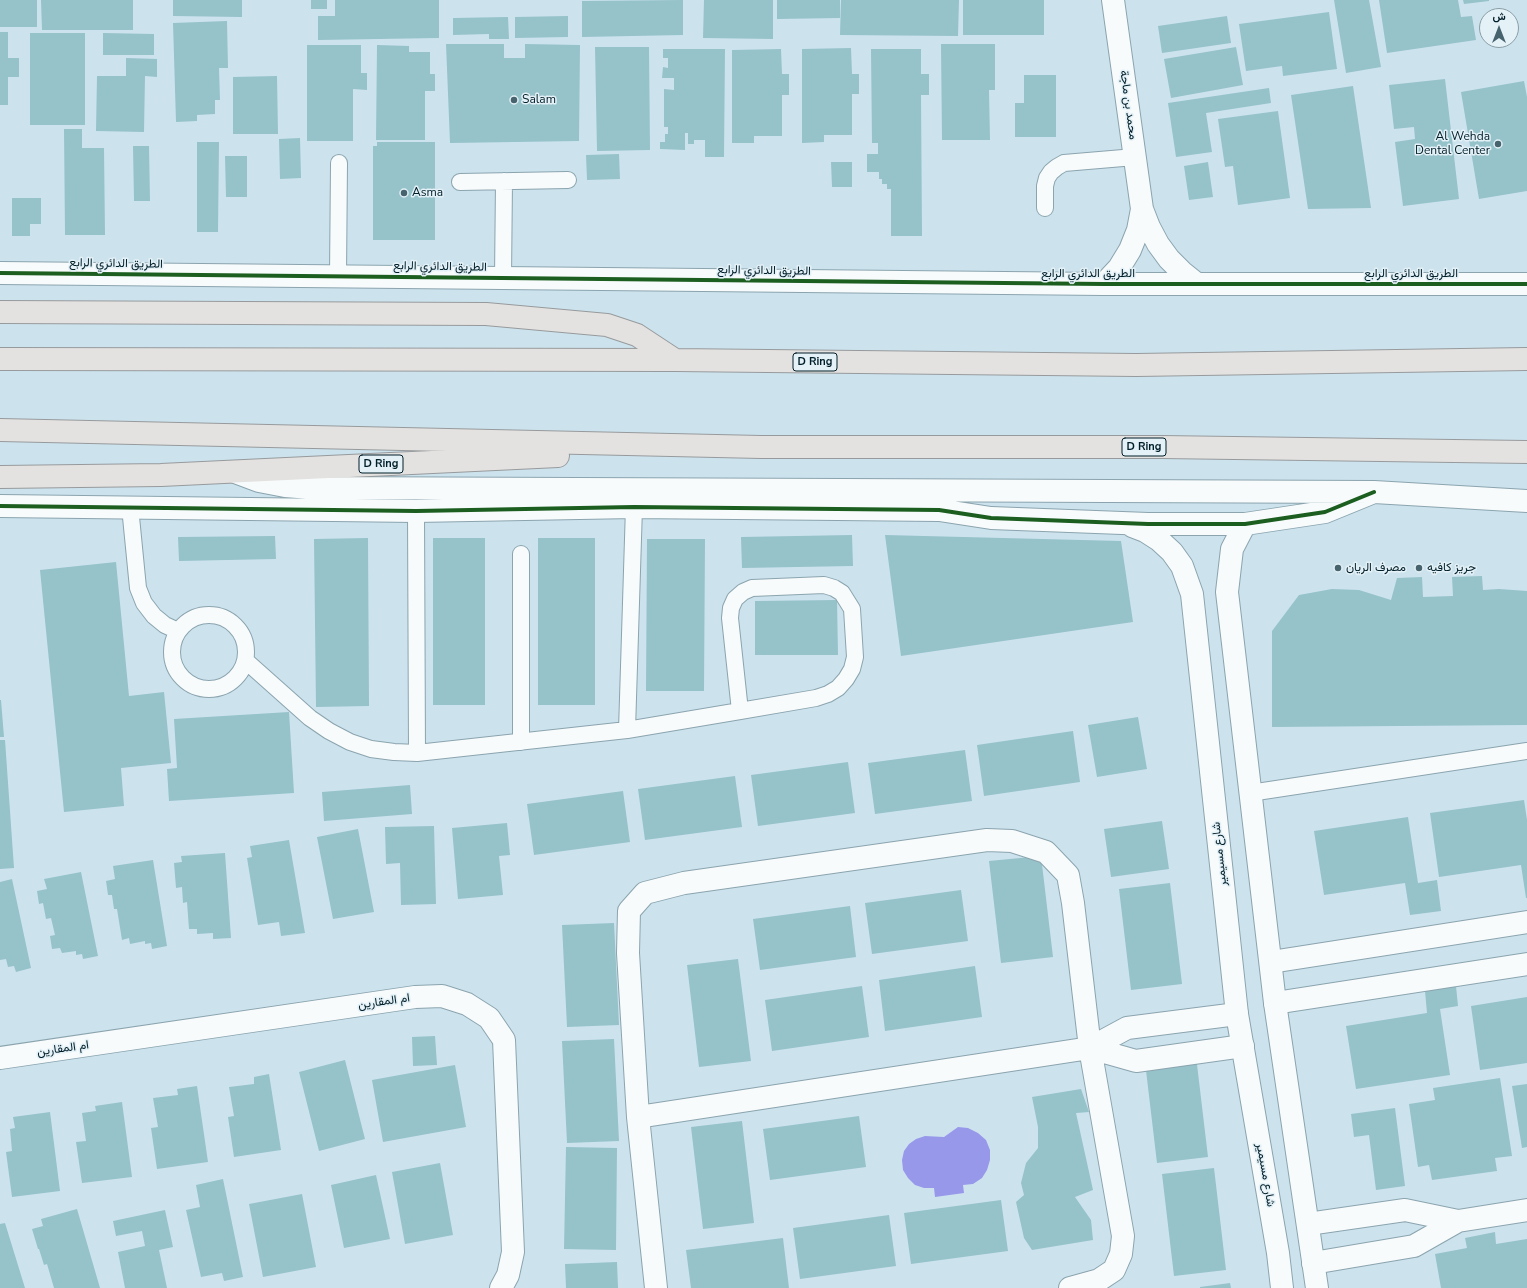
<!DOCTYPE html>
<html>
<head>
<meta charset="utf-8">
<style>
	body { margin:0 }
	#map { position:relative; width:1527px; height:1288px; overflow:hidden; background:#cce3ee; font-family:"Nunito Sans",Vazirmatn,sans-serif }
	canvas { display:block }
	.north { position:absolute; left:1479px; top:8px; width:40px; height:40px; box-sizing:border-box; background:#e4f1f7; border:1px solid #899da5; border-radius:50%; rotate:0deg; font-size:11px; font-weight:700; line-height:16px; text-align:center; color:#001e29 }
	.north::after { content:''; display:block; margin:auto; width:14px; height:18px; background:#47636e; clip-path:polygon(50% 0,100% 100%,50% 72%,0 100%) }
</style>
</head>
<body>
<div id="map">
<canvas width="1527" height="1288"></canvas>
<div class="north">ش</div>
</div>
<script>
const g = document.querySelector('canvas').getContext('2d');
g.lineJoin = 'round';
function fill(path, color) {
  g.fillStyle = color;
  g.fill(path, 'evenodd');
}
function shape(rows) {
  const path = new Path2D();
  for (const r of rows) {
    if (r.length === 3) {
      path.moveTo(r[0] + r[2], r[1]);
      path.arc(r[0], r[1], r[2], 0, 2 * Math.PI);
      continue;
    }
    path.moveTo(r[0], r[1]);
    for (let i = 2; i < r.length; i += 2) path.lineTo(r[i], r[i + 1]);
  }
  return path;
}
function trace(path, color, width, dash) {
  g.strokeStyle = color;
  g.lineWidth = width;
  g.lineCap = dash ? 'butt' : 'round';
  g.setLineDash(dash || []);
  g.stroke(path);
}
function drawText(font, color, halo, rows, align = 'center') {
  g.font = font + ' "Nunito Sans",Vazirmatn,sans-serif';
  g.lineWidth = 3;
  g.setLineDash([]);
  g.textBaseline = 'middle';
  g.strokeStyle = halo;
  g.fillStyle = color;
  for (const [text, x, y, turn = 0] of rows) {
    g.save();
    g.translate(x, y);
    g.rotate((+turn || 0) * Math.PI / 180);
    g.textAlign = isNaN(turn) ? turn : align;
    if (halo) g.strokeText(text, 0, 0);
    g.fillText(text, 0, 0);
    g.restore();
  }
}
fill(shape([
	[958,1127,968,1128,978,1133,986,1140,990,1150,990,1160,987,1170,982,1178,973,1184,963,1185,964,1193,935,1197,934,1188,924,1188,915,1185,908,1178,903,1170,902,1160,904,1151,909,1144,916,1139,925,1136,944,1137]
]), '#9898eb');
fill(shape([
	[0,0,37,0,37,27,0,27],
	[41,0,133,0,133,30,42,30],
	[173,0,242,0,242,17,173,16],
	[311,0,327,0,327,9,311,9],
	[335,0,439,0,439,38,318,40,318,16,335,16],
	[683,0,683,35,582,37,582,1],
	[704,0,773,0,773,39,703,38],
	[777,0,840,0,840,18,777,19],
	[841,0,959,0,958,36,840,35],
	[963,0,1044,0,1044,35,963,35],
	[1334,0,1369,0,1381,67,1346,73],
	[1379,0,1458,0,1461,17,1472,16,1476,40,1387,53],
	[1463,0,1489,0,1489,1,1464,4],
	[1329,12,1337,69,1283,76,1282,66,1246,71,1239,24],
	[568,16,568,37,515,38,515,17],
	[1227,16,1231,43,1162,53,1158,26],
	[508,17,509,39,489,39,489,34,453,35,453,18],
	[227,21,228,68,219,68,220,100,215,100,215,114,197,115,197,121,176,122,173,23],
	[0,32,8,32,8,58,19,58,19,77,8,77,8,105,0,105],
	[30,33,85,33,85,125,30,125],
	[103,33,154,34,154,55,103,55],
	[446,44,504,44,504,58,525,58,525,44,580,45,579,141,450,143],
	[941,44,995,44,995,90,989,90,990,140,942,140],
	[307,45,361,45,361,73,367,73,367,90,353,89,353,141,307,141],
	[377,45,409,46,409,52,430,52,430,74,435,74,435,91,425,91,425,140,376,140],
	[595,47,649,47,650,150,597,151],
	[1236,47,1243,85,1171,98,1164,59],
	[851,48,852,74,859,74,859,94,852,94,852,135,824,135,824,142,802,143,802,49],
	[663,49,725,49,724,157,705,157,705,140,694,140,694,144,688,144,688,133,685,133,685,150,660,149,660,142,665,142,665,134,668,134,668,127,664,127,664,89,674,90,674,78,662,78,663,67,668,68,668,58,663,58],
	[781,49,782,74,789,74,789,95,782,95,782,136,754,136,754,143,732,143,732,50],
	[871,49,921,49,921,74,929,74,929,95,921,95,922,236,891,236,891,189,887,189,887,184,882,184,882,179,879,179,879,172,867,172,867,154,878,154,878,143,872,143],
	[126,58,157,59,157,77,145,76,144,132,96,131,97,76,126,76],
	[1024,75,1056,75,1056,137,1015,137,1015,103,1024,103],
	[277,76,278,134,233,134,233,77],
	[1445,79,1459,199,1403,206,1395,142,1415,139,1414,127,1394,129,1389,85],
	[1524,81,1527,97,1527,191,1479,199,1461,92],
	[1353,86,1371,208,1308,209,1291,95],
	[1269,88,1271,103,1206,113,1212,152,1176,157,1168,103],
	[1278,111,1290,198,1238,205,1233,166,1225,167,1218,119],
	[64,129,82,129,82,148,104,148,105,235,65,235],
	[300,138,301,178,280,179,279,139],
	[197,142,219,142,218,232,197,232],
	[377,142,435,142,435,240,373,240,373,146,377,146],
	[133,146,149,146,150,201,134,201],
	[619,154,620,179,587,180,586,155],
	[225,156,247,156,247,197,226,197],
	[831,162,852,162,852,187,832,187],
	[1208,162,1213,197,1189,200,1184,166],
	[12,198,41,198,41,224,30,224,30,236,12,236],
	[852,535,853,566,742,568,741,537],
	[885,535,1121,541,1133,622,901,656],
	[275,536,276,559,179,561,178,537],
	[368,538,369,706,316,707,314,539],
	[433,538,485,538,485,705,433,705],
	[538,538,595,538,595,705,538,705],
	[647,539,705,539,704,691,646,691],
	[116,562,129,696,164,692,171,763,121,768,124,806,64,812,40,570],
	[1482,576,1483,590,1499,589,1527,591,1527,725,1272,727,1272,631,1299,595,1332,589,1359,590,1391,600,1397,578,1422,577,1423,597,1453,596,1452,577],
	[837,600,838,655,755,655,755,601],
	[0,700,1,700,4,737,0,737],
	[289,712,294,793,169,801,167,769,177,768,174,719],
	[1138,717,1147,769,1097,777,1088,725],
	[1073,731,1080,782,984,796,977,745],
	[0,740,5,740,14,868,0,869],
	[965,750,972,801,875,814,868,763],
	[848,762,855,813,758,826,751,775],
	[735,776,742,827,645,840,638,789],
	[410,785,412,814,324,821,322,792],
	[623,791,630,842,534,855,527,804],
	[1524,800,1527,820,1527,898,1526,898,1521,865,1439,877,1430,813],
	[1408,817,1418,883,1437,880,1441,911,1410,915,1405,883,1324,895,1314,831],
	[1162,821,1169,869,1111,877,1104,829],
	[507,823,510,855,499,856,503,895,458,899,452,828],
	[434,826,436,904,401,905,400,863,386,864,385,827],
	[358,829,374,912,333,919,317,837],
	[289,840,305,933,281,936,279,922,258,925,247,858,252,857,250,846],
	[225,853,231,938,213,939,213,933,197,934,197,929,189,929,187,902,183,903,182,887,176,888,174,863,182,862,181,856],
	[1041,856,1053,957,1001,963,989,861],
	[153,860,167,946,152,949,151,943,145,944,145,941,130,944,129,938,122,940,117,909,114,909,112,895,108,895,106,881,115,879,113,866],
	[81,872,98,956,83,959,82,954,76,955,76,951,62,953,60,948,52,949,50,936,55,935,51,918,46,919,43,903,39,904,37,891,47,889,44,879],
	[12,879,31,968,16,972,14,966,8,967,6,959,0,960,0,882],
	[1170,883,1182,984,1131,990,1119,889],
	[961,890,968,941,872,954,865,903],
	[850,906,856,957,760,970,753,919],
	[614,923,619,1025,567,1027,562,925],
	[738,959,751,1061,699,1067,687,965],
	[975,966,982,1017,885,1031,879,980],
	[862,986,869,1037,772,1051,765,1000],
	[1456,986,1458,1006,1440,1009,1450,1075,1356,1089,1346,1026,1427,1013,1425,991],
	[1527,997,1527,1063,1480,1070,1471,1006],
	[435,1036,437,1065,413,1066,412,1037],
	[614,1039,619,1141,567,1143,562,1041],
	[1196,1056,1208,1157,1157,1163,1145,1062],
	[345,1060,365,1139,319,1151,299,1072],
	[455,1065,466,1127,383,1142,372,1080],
	[269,1074,281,1150,234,1157,228,1117,234,1116,229,1087,254,1084,254,1077],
	[1500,1078,1512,1156,1495,1158,1497,1171,1432,1180,1429,1165,1418,1167,1409,1104,1435,1100,1433,1088],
	[1527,1084,1527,1147,1522,1148,1512,1086],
	[197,1086,208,1162,157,1169,151,1128,158,1127,153,1098,178,1095,177,1089],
	[1081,1089,1089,1112,1076,1113,1093,1190,1075,1197,1091,1220,1093,1240,1032,1250,1024,1238,1016,1202,1024,1195,1021,1183,1026,1163,1038,1148,1038,1127,1032,1097],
	[122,1102,132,1177,82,1183,76,1142,86,1141,82,1113,96,1111,95,1106],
	[1395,1108,1405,1186,1376,1190,1369,1135,1354,1137,1351,1114],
	[50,1112,60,1191,12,1197,6,1152,12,1151,10,1129,15,1128,13,1117],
	[859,1116,866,1167,770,1180,763,1129],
	[742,1121,754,1223,703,1229,691,1127],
	[566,1147,617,1148,616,1250,564,1249],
	[440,1163,453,1235,405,1244,392,1172],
	[1214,1168,1226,1270,1174,1276,1162,1174],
	[376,1175,390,1239,344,1248,331,1185],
	[223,1179,243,1277,224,1281,222,1273,201,1277,186,1210,200,1207,196,1185],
	[302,1194,316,1267,263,1277,249,1204],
	[1001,1200,1008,1251,911,1264,904,1213],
	[77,1209,100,1288,54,1288,47,1264,44,1265,39,1249,38,1249,32,1229,43,1226,41,1219],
	[165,1210,173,1247,159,1250,167,1288,125,1288,118,1252,145,1246,142,1231,116,1236,113,1221],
	[889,1215,896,1266,800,1279,793,1228],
	[5,1223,25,1288,0,1288,0,1224],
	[1495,1232,1496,1244,1527,1239,1527,1288,1441,1288,1435,1254,1467,1248,1465,1238],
	[783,1238,789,1288,691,1288,686,1250],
	[617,1262,618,1288,566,1288,565,1264],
	[1230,1283,1231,1288,1200,1288,1200,1287]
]), '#96c2ca');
const service = shape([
	[460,182,568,180],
	[1045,208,1045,186,1047,178,1051,172,1057,167,1064,163,1135,157],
	[338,276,339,163],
	[503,278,504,181],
	[130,507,138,588,144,603,154,616,165,625,178,631],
	[416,511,417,753],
	[521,554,521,742],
	[209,652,37],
	[246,661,310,718,329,731,350,742,371,749,394,752,417,753,627,730,740,711,816,698,828,694,838,688,846,679,852,669,855,657,852,609,842,593,834,588,824,585,752,588,743,592,735,599,731,608,730,618,740,711],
	[627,730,634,507],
	[1250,793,1527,751]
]);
const minor = shape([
	[1113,0,1142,209,1149,227,1158,244,1169,259,1182,272,1197,284],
	[0,273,1104,284,1527,284],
	[1104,284,1119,268,1130,250,1138,230,1142,209],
	[1271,962,1527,922],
	[1275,1003,1527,964],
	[1090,1048,1136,1061,1243,1046],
	[0,1058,415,997,442,996,467,1004,489,1018,504,1040,513,1252,508,1275,501,1288],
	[638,1117,1090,1048,1127,1028,1237,1014],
	[1308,1224,1405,1210,1458,1221,1527,1210],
	[1313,1263,1414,1246,1458,1221],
	[656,1288,638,1117,628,953,629,911,645,893,684,883,987,840,1012,841,1046,852,1068,875,1073,903,1090,1048,1123,1236,1121,1254,1114,1270,1099,1280,1070,1288]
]);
const tertiary = shape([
	[235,472,259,481,285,486,311,488,1374,492,1527,501],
	[0,506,416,511,634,507,939,510,991,518,1148,524,1245,524,1325,512,1374,492],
	[1245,524,1232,549,1227,592,1275,1003,1317,1288],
	[1132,526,1145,531,1159,540,1172,552,1182,566,1192,594,1237,1014,1278,1253,1282,1288]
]);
const primary = shape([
	[0,312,486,314,607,325,637,335,675,360],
	[0,359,675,360,1136,365,1527,359],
	[0,430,761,447,1161,447,1527,452],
	[0,477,161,475,558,456]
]);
trace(service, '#8ba4ae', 18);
trace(minor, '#8ba4ae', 24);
trace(tertiary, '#8ba4ae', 24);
trace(primary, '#979a9c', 24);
trace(service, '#f7fbfc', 16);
trace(minor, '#f7fbfc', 22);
trace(tertiary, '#f7fbfc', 22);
trace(primary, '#e4e2e1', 22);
trace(shape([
	[0,273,1104,284,1527,284],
	[0,506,416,511,634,507,939,510,991,518,1148,524,1245,524,1325,512,1374,492]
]), '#1b5e20', 4);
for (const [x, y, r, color] of [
	[514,100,4,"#47636e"],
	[1498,144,4,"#47636e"],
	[404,193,4,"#47636e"],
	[1338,568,4,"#47636e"],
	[1419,568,4,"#47636e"]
]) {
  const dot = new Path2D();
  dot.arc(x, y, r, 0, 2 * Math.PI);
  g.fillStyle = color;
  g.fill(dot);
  trace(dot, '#e4f1f7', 1.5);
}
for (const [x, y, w] of [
	[815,362,44],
	[1144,447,44],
	[381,464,44]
]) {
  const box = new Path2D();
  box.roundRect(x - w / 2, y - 9, w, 18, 3);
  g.fillStyle = '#e4f1f7';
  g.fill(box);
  trace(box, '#001e29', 1);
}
drawText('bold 11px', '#001e29', null, [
	["D Ring",815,362],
	["D Ring",1144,447],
	["D Ring",381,464]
]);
drawText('12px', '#001e29', '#e4f1f7', [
	["Salam",522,100],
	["Al Wehda",1490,137,"right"],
	["Dental Center",1490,151,"right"],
	["Asma",412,193],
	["مصرف الريان",1346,568],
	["جريز كافيه",1427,568]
], 'left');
drawText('12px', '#001e29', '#e4f1f7', [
	["محمد بن ماجة",1128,105,82],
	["الطريق الدائري الرابع",116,264,1],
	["الطريق الدائري الرابع",440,267,1],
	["الطريق الدائري الرابع",764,271,1],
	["الطريق الدائري الرابع",1088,274],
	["الطريق الدائري الرابع",1411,274],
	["شارع مسيمير",1220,854,-96],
	["ام المقارين",384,1002,-8],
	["ام المقارين",63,1049,-8],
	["شارع مسيمير",1265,1175,80]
]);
</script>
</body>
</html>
